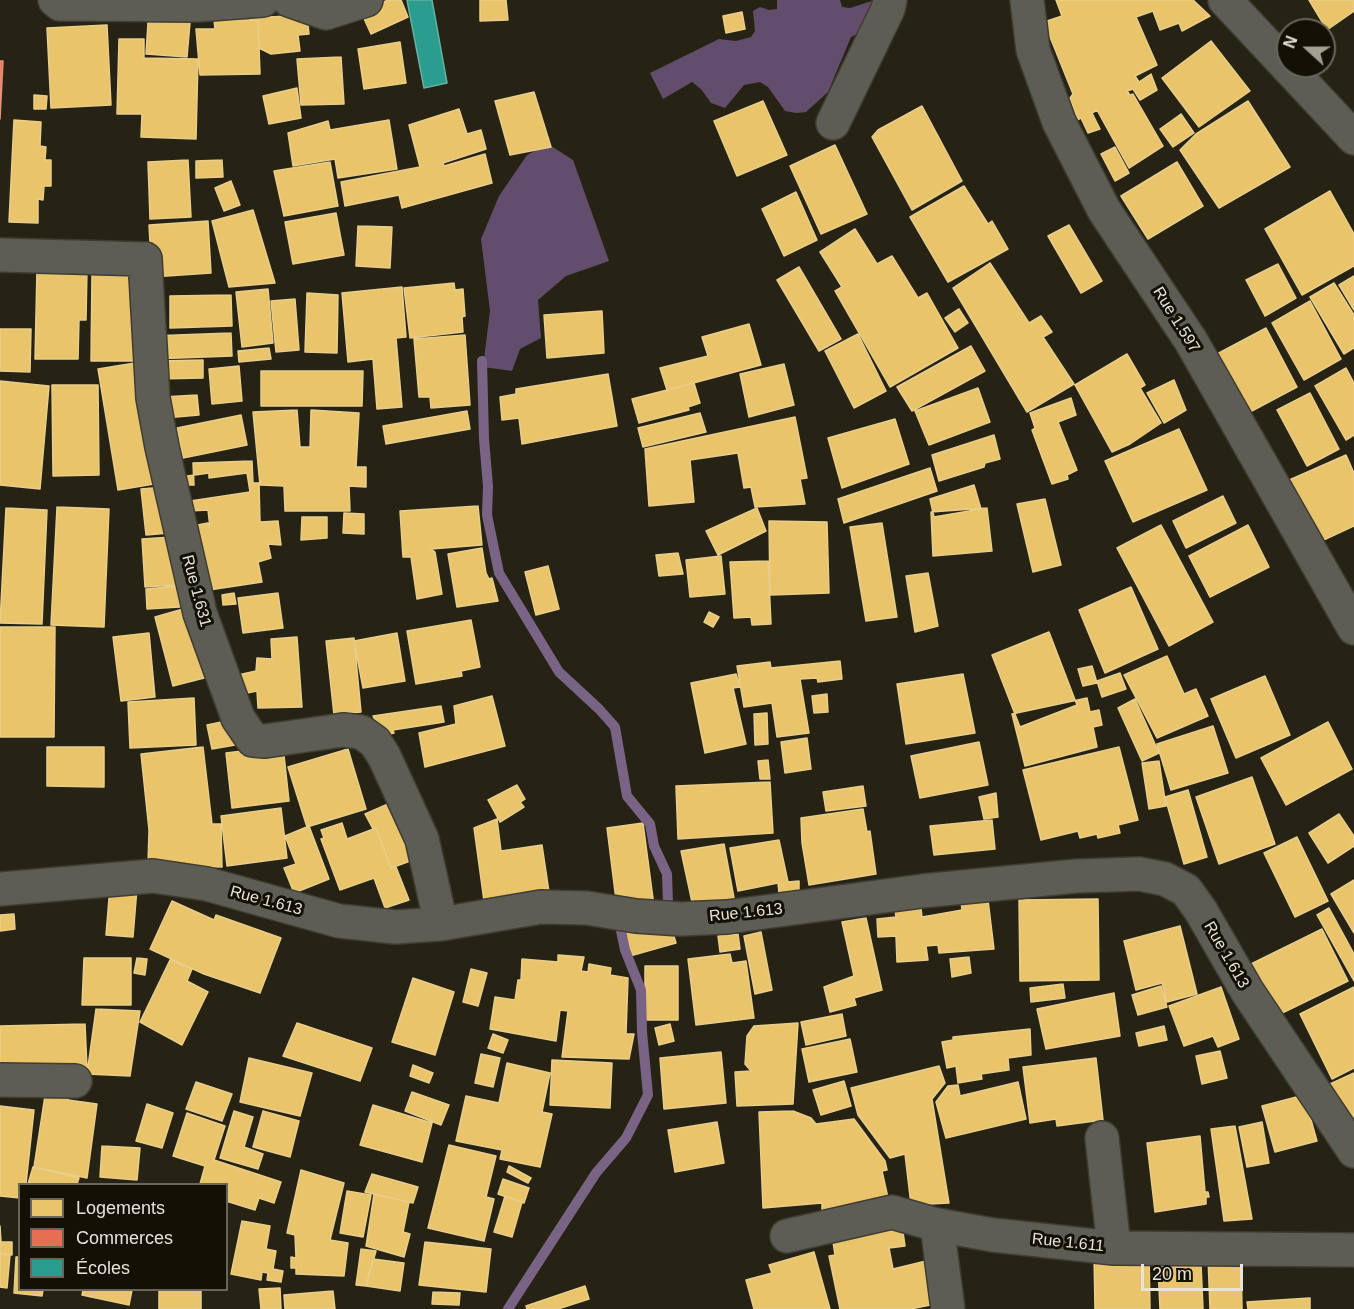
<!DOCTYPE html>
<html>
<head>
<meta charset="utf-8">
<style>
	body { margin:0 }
	#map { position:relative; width:1354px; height:1309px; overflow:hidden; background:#262315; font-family:Arial,sans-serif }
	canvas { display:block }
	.legend { position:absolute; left:18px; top:1183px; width:210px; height:108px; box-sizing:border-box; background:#131006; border:2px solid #686559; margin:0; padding:8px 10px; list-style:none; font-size:18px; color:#e7e4d5 }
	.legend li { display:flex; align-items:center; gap:12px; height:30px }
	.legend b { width:30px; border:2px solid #686559 }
	.north { position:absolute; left:1276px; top:18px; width:60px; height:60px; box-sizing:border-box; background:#131006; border:2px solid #686559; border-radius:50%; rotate:291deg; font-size:16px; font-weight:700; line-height:24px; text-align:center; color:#e7e4d5 }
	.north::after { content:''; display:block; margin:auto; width:21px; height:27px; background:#a3a092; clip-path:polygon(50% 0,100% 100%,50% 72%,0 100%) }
	.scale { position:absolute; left:1141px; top:1264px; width:102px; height:27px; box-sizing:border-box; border:3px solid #e7e4d5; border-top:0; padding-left:8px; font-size:18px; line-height:21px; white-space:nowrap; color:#e7e4d5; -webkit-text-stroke:4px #131006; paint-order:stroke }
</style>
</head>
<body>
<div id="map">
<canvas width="1354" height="1309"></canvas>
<ul class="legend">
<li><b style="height:16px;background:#e9c46a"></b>Logements</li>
<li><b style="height:16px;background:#e76f51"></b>Commerces</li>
<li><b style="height:16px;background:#2a9d8f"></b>Écoles</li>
</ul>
<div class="north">N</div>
<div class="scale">20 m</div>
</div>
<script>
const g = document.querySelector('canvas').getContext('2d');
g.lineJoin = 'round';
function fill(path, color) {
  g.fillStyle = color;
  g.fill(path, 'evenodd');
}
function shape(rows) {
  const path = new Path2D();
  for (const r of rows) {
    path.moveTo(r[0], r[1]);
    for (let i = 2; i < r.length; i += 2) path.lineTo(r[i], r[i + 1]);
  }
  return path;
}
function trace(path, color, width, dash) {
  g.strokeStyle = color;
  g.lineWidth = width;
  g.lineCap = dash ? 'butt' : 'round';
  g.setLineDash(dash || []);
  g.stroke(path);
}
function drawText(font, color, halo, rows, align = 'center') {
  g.font = font + ' Arial,sans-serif';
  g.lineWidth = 6;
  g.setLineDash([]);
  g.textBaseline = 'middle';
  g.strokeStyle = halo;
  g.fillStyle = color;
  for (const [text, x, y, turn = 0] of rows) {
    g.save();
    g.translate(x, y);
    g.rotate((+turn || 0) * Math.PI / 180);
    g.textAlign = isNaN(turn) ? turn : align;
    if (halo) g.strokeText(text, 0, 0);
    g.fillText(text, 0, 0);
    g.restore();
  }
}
fill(shape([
	[777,0,840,0,842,7,850,8,872,1,879,10,874,25,851,37,828,92,806,112,796,113,785,111,768,87,760,82,744,85,725,108,711,103,701,89,692,82,663,99,650,73,719,39,736,41,751,37,755,31,753,11,760,7,769,10,777,9],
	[548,144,573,160,609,261,566,276,538,300,541,338,520,349,512,371,483,367,490,311,481,239,499,196,527,155]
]), '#624e6c');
const homes = shape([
	[388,0,401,0,408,17,371,34,361,12,388,0],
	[480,0,506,0,508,20,480,21,480,0],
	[1056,0,1193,0,1210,16,1182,31,1179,23,1160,30,1153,11,1136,17,1157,65,1135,76,1139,82,1151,74,1157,90,1140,100,1133,89,1127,91,1130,95,1133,94,1163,146,1129,168,1097,110,1092,113,1100,129,1088,133,1081,118,1078,120,1070,98,1073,94,1044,22,1062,16,1056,0],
	[1309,0,1354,0,1354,11,1327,30,1309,0],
	[149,7,191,11,187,57,146,54,149,7],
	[742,12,745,29,726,33,723,16,742,12],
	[307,15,309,34,298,35,300,51,271,54,259,48,258,20,249,20,250,18,307,15],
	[214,20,258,20,260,74,200,75,196,29,215,29,214,20],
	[107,25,111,105,51,108,47,28,107,25],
	[119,39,144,39,144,58,198,59,196,139,141,137,142,114,117,114,119,39],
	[1211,41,1250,91,1199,127,1162,78,1211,41],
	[400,42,406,83,364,89,358,49,400,42],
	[341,57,344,104,301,105,297,59,341,57],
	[297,88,301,118,269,124,263,96,297,88],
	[534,92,551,147,510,155,495,101,534,92],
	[34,95,47,96,46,109,34,109,34,95],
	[763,101,787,155,737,176,714,121,763,101],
	[1248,101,1290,167,1219,208,1180,150,1196,134,1248,101],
	[922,106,962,181,912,210,872,137,878,130,922,106],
	[459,109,467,134,481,130,486,149,443,163,444,166,485,154,492,183,402,208,399,195,345,206,341,182,420,167,409,125,459,109],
	[1181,114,1194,133,1173,147,1160,129,1181,114],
	[14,120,41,122,40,146,46,147,45,160,51,160,51,186,44,186,43,200,38,199,38,223,9,222,14,120],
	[389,120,397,169,338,178,335,159,293,166,288,133,328,121,330,130,389,120],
	[835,145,867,214,821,234,790,166,835,145],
	[1115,147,1129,173,1115,181,1101,154,1115,147],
	[188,160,191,217,150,219,148,162,188,160],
	[222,160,223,177,196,178,196,161,222,160],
	[330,162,338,206,284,216,274,171,330,162],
	[1177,162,1203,206,1148,239,1121,196,1177,162],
	[231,181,240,205,224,211,215,188,231,181],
	[964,186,988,224,992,221,1008,249,948,282,910,217,964,186],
	[1330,191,1354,234,1354,266,1302,295,1265,229,1330,191],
	[796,192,817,240,784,256,762,209,796,192],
	[253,210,275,283,229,287,212,221,253,210],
	[336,213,344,255,293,264,285,222,336,213],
	[208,221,211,273,152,277,149,225,208,221],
	[1069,225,1102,281,1081,293,1048,236,1069,225],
	[358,226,392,227,390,268,356,266,358,226],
	[855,229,877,264,892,256,918,298,927,293,958,348,890,387,835,291,842,287,820,252,855,229],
	[990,263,1029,323,1041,316,1052,332,1043,337,1074,384,1027,412,953,288,990,263],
	[1278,264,1296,298,1265,316,1246,280,1278,264],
	[799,267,841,339,819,351,777,280,799,267],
	[37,269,87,269,86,320,79,320,78,359,35,359,37,269],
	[92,274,142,274,141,361,91,361,92,274],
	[1354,276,1354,310,1339,285,1354,276],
	[454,283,455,290,463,289,465,316,462,317,463,332,410,338,404,288,454,283],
	[1334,283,1354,315,1354,348,1344,354,1310,297,1334,283],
	[402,287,406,337,396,338,402,407,377,409,373,359,348,362,342,293,402,287],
	[268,289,273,343,242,347,236,292,268,289],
	[307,293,338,295,337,353,305,352,307,293],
	[231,295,232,326,170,328,170,296,231,295],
	[295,299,299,350,276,352,271,301,295,299],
	[1310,301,1341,359,1304,380,1272,323,1310,301],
	[959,309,968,323,955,332,945,318,959,309],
	[602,311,604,353,547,358,544,315,602,311],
	[749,324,761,365,667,390,660,368,708,356,702,337,749,324],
	[1266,328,1297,387,1248,413,1217,354,1266,328],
	[0,329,31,329,30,372,0,371,0,329],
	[231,333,232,356,151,359,150,336,231,333],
	[858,334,886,391,854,408,825,351,858,334],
	[465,335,470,405,431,408,430,397,419,397,414,339,465,335],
	[971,346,985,371,912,411,897,387,971,346],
	[269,348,271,359,239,362,238,351,269,348],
	[1127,354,1145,385,1140,388,1161,423,1130,444,1112,452,1075,385,1127,354],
	[203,360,203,378,157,379,157,361,203,360],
	[141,362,160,483,118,490,98,369,141,362],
	[784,364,794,405,749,417,740,374,784,364],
	[239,366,242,401,212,404,209,369,239,366],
	[1346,368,1354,383,1354,435,1346,440,1315,386,1346,368],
	[261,371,363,371,362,406,261,406,261,371],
	[608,374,617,426,522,444,519,418,502,420,500,397,516,394,516,389,608,374],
	[1174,380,1186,410,1164,423,1147,393,1174,380],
	[0,381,49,386,40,489,0,485,0,381],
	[694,383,700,403,688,407,689,410,639,423,632,399,694,383],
	[52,385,98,385,99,475,53,476,52,385],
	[978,388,990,422,929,445,915,411,978,388],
	[1310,393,1339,449,1307,466,1277,410,1310,393],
	[197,395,199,415,165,418,163,397,197,395],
	[1071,398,1076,415,1058,422,1077,470,1067,475,1068,479,1052,484,1032,430,1035,428,1030,413,1071,398],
	[297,410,300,447,310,447,311,410,359,413,356,467,366,467,366,487,349,486,350,511,285,511,284,486,260,485,253,412,297,410],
	[467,411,470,429,386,444,383,426,467,411],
	[700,413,706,432,643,447,638,428,700,413],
	[241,415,247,445,183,458,177,428,241,415],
	[795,417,807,478,800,479,805,504,755,507,751,487,744,488,738,453,690,460,694,502,649,506,645,449,795,417],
	[895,419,909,464,842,488,828,438,895,419],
	[1179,429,1207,490,1133,522,1105,461,1179,429],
	[994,435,1000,459,985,463,984,467,939,481,932,455,994,435],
	[1346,455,1354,473,1354,526,1315,544,1287,481,1346,455],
	[252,461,253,483,259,483,260,522,278,521,281,545,268,544,271,558,258,562,262,582,209,590,192,526,208,523,210,528,208,510,189,511,188,485,194,485,193,463,252,461],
	[930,468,937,491,844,523,838,499,930,468],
	[209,473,209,478,247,473,250,492,177,503,173,478,209,473],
	[974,485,981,509,934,517,930,499,974,485],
	[164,487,169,533,146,535,141,489,164,487],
	[1223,496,1236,523,1186,548,1173,521,1223,496],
	[1045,499,1061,565,1033,572,1017,504,1045,499],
	[478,506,482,545,431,549,435,552,442,594,417,599,411,557,403,557,400,511,478,506],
	[57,507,109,509,104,627,51,625,57,507],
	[6,508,47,510,42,624,0,623,6,508],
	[757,508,766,531,718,555,706,531,757,508],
	[987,508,992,551,933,556,931,512,987,508],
	[344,513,364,514,364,534,343,533,344,513],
	[302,517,327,517,327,538,301,540,302,517],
	[769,521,827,522,829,593,770,595,769,521],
	[882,523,897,617,866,621,850,527,882,523],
	[1161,525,1213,622,1169,646,1117,548,1161,525],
	[1248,525,1269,567,1210,597,1189,556,1248,525],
	[172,537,176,585,145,587,142,539,172,537],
	[482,548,486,573,489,579,492,578,498,601,457,607,448,554,482,548],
	[678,553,683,574,659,576,656,555,678,553],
	[721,556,725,594,690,597,686,560,721,556],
	[768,561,771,624,752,625,751,617,734,618,730,562,768,561],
	[548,566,559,609,536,615,525,572,548,566],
	[928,573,938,626,915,632,906,576,928,573],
	[179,586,180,607,147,609,146,589,179,586],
	[1131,587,1158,649,1105,673,1079,610,1131,587],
	[234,593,236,604,223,605,222,595,234,593],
	[278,593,283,628,243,633,238,598,278,593],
	[190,607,208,677,173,686,155,617,190,607],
	[709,612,719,617,713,627,704,622,709,612],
	[471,620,480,667,461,671,462,676,416,684,407,631,471,620],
	[0,627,55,627,54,737,0,737,0,627],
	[1049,632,1077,705,1020,727,992,655,1049,632],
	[149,633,155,697,121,701,113,637,149,633],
	[397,633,405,681,363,688,354,641,397,633],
	[297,637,302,707,258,708,257,691,242,694,238,675,256,671,257,658,272,659,271,639,297,637],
	[354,638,361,712,334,715,326,641,354,638],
	[1167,656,1184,694,1196,689,1208,716,1157,738,1124,675,1167,656],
	[840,661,842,679,818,682,817,678,800,679,809,733,777,737,772,703,744,707,737,666,770,662,771,668,840,661],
	[1092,666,1097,683,1083,686,1078,669,1092,666],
	[1120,673,1126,689,1102,697,1097,681,1120,673],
	[736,674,740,687,733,688,746,744,705,753,691,683,736,674],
	[963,674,975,733,906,744,897,684,963,674],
	[1265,676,1290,735,1236,758,1211,699,1265,676],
	[827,694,828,712,814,713,812,696,827,694],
	[492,696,505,746,425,767,419,733,456,724,454,706,492,696],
	[194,698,196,745,130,748,128,702,194,698],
	[1087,698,1090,712,1099,710,1102,725,1093,727,1097,747,1025,766,1012,714,1087,698],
	[1135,699,1159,753,1142,761,1118,708,1135,699],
	[441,706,444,722,393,730,394,733,382,736,373,716,441,706],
	[767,713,768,744,755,745,754,714,767,713],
	[236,719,241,744,212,749,207,725,236,719],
	[1328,722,1352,769,1286,805,1261,758,1328,722],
	[1213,726,1228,773,1171,790,1157,744,1213,726],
	[807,738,811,769,785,773,781,742,807,738],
	[979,742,988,785,920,798,911,756,979,742],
	[283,746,289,801,232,808,226,753,283,746],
	[47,747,104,747,104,787,47,786,47,747],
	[203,747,212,824,221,824,222,867,148,865,149,830,141,754,203,747],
	[1119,747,1138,820,1118,825,1120,833,1098,838,1097,834,1080,838,1078,831,1041,840,1023,770,1119,747],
	[348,749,366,809,307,827,288,767,348,749],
	[768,760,770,779,760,779,758,761,768,760],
	[1159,761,1166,806,1149,809,1142,763,1159,761],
	[1252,777,1275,844,1219,864,1196,797,1252,777],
	[770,782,773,833,678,839,676,786,770,782],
	[517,785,525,799,520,802,524,807,500,822,488,800,517,785],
	[863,786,866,806,826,811,823,792,863,786],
	[1188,790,1207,857,1184,864,1165,797,1188,790],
	[996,793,998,817,984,819,979,797,996,793],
	[388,804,413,860,391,868,376,828,373,829,365,814,388,804],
	[281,808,287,858,227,866,221,816,281,808],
	[863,809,867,832,870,831,876,874,809,885,802,843,801,818,863,809],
	[1339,814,1354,836,1354,846,1328,863,1309,833,1339,814],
	[497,819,501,851,542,845,549,892,484,901,474,828,497,819],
	[992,820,995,849,934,855,930,826,992,820],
	[342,823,347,839,376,828,391,868,396,867,409,900,385,908,374,878,340,890,321,839,324,838,321,830,342,823],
	[643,823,654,906,616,900,607,828,643,823],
	[309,826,329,879,294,893,284,868,296,864,285,836,309,826],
	[1297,837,1328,901,1295,917,1264,853,1297,837],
	[779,840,788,882,799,881,799,902,780,903,778,883,738,891,730,848,779,840],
	[724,844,736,909,695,916,681,851,724,844],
	[1354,880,1354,933,1331,894,1354,880],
	[110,886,137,888,133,937,106,935,110,886],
	[1098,899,1099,980,1020,981,1019,900,1098,899],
	[988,900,994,949,939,953,938,945,926,946,928,960,897,962,896,936,878,937,877,919,896,917,895,910,921,908,922,917,934,915,962,910,961,902,988,900],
	[172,901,214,920,216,915,281,938,260,993,204,974,150,949,172,901],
	[1329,908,1354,954,1354,981,1317,915,1329,908],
	[14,914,15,929,0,931,0,915,14,914],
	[668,915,676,943,630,956,623,928,668,915],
	[866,918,882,990,854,998,856,1005,830,1012,824,987,854,976,842,922,866,918],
	[1180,926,1197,994,1167,1002,1162,983,1136,990,1124,941,1180,926],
	[1322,929,1348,981,1276,1016,1251,964,1322,929],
	[761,932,772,990,755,994,744,936,761,932],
	[738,934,740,949,720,952,718,936,738,934],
	[730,954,732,963,746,961,754,1018,696,1025,688,959,730,954],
	[558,955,584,957,581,971,588,972,589,964,611,968,610,975,628,978,626,1034,634,1034,629,1059,562,1057,568,1011,560,1010,556,1041,490,1029,495,997,515,1000,518,980,521,980,522,959,558,962,558,955],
	[969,957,971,973,952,977,950,959,969,957],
	[84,958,131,958,131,1005,82,1005,84,958],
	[137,958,147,959,145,975,134,973,137,958],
	[170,960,192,969,187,981,208,992,182,1045,140,1022,170,960],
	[645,966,678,966,678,1020,645,1020,645,966],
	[471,969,487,973,478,1006,463,1002,471,969],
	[413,978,454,992,435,1055,392,1042,413,978],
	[1063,984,1065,998,1031,1002,1030,988,1063,984],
	[1161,986,1167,1007,1138,1015,1132,995,1161,986],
	[1221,987,1239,1039,1218,1047,1213,1036,1184,1046,1169,1006,1221,987],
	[1354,987,1354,1068,1332,1079,1300,1014,1354,987],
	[1114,993,1120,1036,1046,1049,1037,1009,1114,993],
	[96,1009,140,1011,130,1076,87,1074,96,1009],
	[842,1014,846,1036,806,1045,801,1022,842,1014],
	[297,1023,372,1048,360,1081,283,1056,297,1023],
	[798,1023,793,1104,737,1106,735,1072,751,1071,745,1064,747,1036,754,1026,798,1023],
	[85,1024,87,1068,0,1070,0,1026,85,1024],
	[670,1024,674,1041,659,1045,655,1028,670,1024],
	[1164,1026,1167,1040,1139,1046,1136,1033,1164,1026],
	[1030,1029,1031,1055,1008,1058,1009,1070,981,1074,982,1079,958,1083,956,1066,947,1068,942,1042,953,1040,953,1037,1030,1029],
	[493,1034,508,1040,503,1053,488,1048,493,1034],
	[850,1039,857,1072,809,1082,802,1049,850,1039],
	[1220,1051,1227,1078,1202,1084,1196,1056,1220,1051],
	[721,1052,726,1103,664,1109,660,1058,721,1052],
	[481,1054,500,1058,493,1087,475,1083,481,1054],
	[249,1058,312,1073,300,1116,240,1102,249,1058],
	[1096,1058,1103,1120,1057,1126,1056,1119,1030,1123,1023,1067,1096,1058],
	[552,1060,612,1063,610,1108,550,1105,552,1060],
	[507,1063,550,1073,542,1112,552,1114,540,1167,500,1159,502,1150,456,1141,466,1096,499,1103,507,1063],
	[413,1065,433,1073,429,1083,410,1076,413,1065],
	[939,1066,945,1083,932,1099,949,1203,911,1205,905,1154,890,1158,858,1115,851,1088,939,1066],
	[1354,1073,1354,1134,1330,1084,1354,1073],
	[844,1081,851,1106,821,1115,813,1090,844,1081],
	[196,1082,232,1094,222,1121,186,1109,196,1082],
	[1018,1082,1026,1119,946,1138,936,1102,948,1086,958,1085,960,1096,1018,1082],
	[46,1089,68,1093,68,1100,97,1104,87,1178,34,1167,46,1089],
	[412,1092,449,1105,441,1125,405,1111,412,1092],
	[1304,1095,1317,1141,1275,1152,1262,1106,1304,1095],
	[147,1104,173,1113,162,1148,136,1141,147,1104],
	[373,1105,432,1123,422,1162,360,1145,373,1105],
	[0,1106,34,1110,26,1184,20,1184,20,1198,0,1196,0,1106],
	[234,1111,253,1117,244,1147,263,1154,258,1169,220,1158,234,1111],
	[263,1111,299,1121,290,1157,253,1147,263,1111],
	[793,1111,811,1118,816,1124,854,1119,885,1161,887,1170,882,1171,888,1198,822,1213,822,1203,763,1208,759,1112,793,1111],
	[187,1113,225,1126,214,1160,281,1182,274,1203,259,1198,255,1210,226,1201,226,1184,200,1184,205,1166,173,1156,187,1113],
	[717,1122,724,1163,675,1172,668,1130,717,1122],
	[1262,1122,1269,1163,1247,1167,1239,1127,1262,1122],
	[1235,1126,1252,1219,1224,1221,1211,1129,1235,1126],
	[1200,1136,1205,1192,1208,1192,1209,1197,1206,1197,1206,1204,1155,1212,1147,1143,1200,1136],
	[449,1145,496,1156,486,1197,494,1199,484,1241,428,1228,449,1145],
	[102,1146,140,1148,137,1180,100,1177,102,1146],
	[509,1166,531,1178,528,1183,507,1172,509,1166],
	[33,1167,79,1178,77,1184,28,1184,33,1167],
	[301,1170,344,1183,330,1240,348,1243,344,1276,296,1274,296,1268,291,1268,291,1257,296,1258,295,1235,287,1233,301,1170],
	[372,1174,418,1187,413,1203,365,1192,372,1174],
	[503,1179,529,1188,524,1203,498,1194,503,1179],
	[347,1191,371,1195,363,1237,340,1233,347,1191],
	[374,1194,409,1202,403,1232,410,1234,404,1257,366,1246,374,1194],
	[505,1196,522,1202,512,1237,494,1232,505,1196],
	[901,1218,905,1246,889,1248,893,1269,926,1261,935,1304,911,1309,840,1309,829,1256,835,1255,831,1229,901,1218],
	[242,1221,270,1226,266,1249,276,1251,273,1269,283,1271,281,1282,267,1280,268,1273,262,1272,261,1280,231,1274,242,1221],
	[0,1226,1,1242,12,1242,12,1255,0,1253,0,1226],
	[425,1242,491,1249,486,1292,419,1285,425,1242],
	[361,1249,376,1251,366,1286,356,1285,361,1249],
	[814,1252,830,1309,754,1309,746,1280,772,1273,769,1265,814,1252],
	[0,1254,10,1255,7,1288,0,1287,0,1254],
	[1149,1254,1150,1309,1095,1309,1094,1255,1149,1254],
	[1241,1256,1242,1309,1210,1309,1208,1257,1241,1256],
	[16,1257,20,1257,20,1290,43,1290,42,1296,14,1293,16,1257],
	[373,1259,404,1263,400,1291,366,1286,373,1259],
	[1201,1264,1203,1309,1160,1309,1158,1266,1201,1264],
	[585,1286,589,1299,558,1309,527,1309,526,1306,585,1286],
	[280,1288,281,1309,261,1309,259,1289,280,1288],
	[83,1290,132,1290,129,1305,82,1295,83,1290],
	[159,1290,201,1290,201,1309,159,1309,159,1290],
	[333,1291,335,1309,285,1309,284,1295,333,1291],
	[433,1292,460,1293,459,1305,432,1304,433,1292],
	[1310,1298,1310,1309,1248,1309,1247,1302,1310,1298]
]);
fill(homes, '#e9c46a');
trace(homes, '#e8ce8a', 1.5);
const shops = shape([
	[0,61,3,61,0,119,0,61]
]);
fill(shops, '#e76f51');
trace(shops, '#e79279', 1.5);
const schools = shape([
	[407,0,432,0,447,83,424,88,407,0]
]);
fill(schools, '#2a9d8f');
trace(schools, '#63b2a4', 1.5);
trace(shape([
	[482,361,484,439,488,486,487,515,499,573,559,672,599,709,615,727,627,796,650,824,654,846,667,874,668,904,657,909],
	[508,1309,596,1173,626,1138,648,1095,642,1032,641,990,625,950,620,926,627,923]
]), '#7a6485', 10);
const minor = shape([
	[55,0,60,4,197,5,263,0],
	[289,0,326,13,366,0],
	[1027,0,1033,50,1059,122,1104,210,1191,341,1354,628],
	[1225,0,1354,138],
	[833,123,888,9,890,0],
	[0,255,145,259,153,398,162,447,200,613,238,718,253,740,265,741,343,730,361,732,375,742,384,756,422,839,441,924],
	[0,889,153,876,207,884,339,921,395,927,441,924,541,907,587,908,636,916,681,919,727,917,922,891,1077,876,1139,874,1165,879,1186,890,1201,911,1247,991,1354,1151],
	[0,1080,75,1081],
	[1102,1138,1114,1248],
	[937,1225,948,1309],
	[787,1236,892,1212,937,1225,993,1235,1114,1248,1354,1250]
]);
trace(minor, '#3f3d32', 36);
trace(minor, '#5d5d56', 33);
drawText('16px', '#e7e4d5', '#131006', [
	["Rue 1.597",1176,320,58],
	["Rue 1.631",196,591,75],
	["Rue 1.613",266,901,15],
	["Rue 1.613",746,913,-6],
	["Rue 1.613",1226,955,60],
	["Rue 1.611",1068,1243,6]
]);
</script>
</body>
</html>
